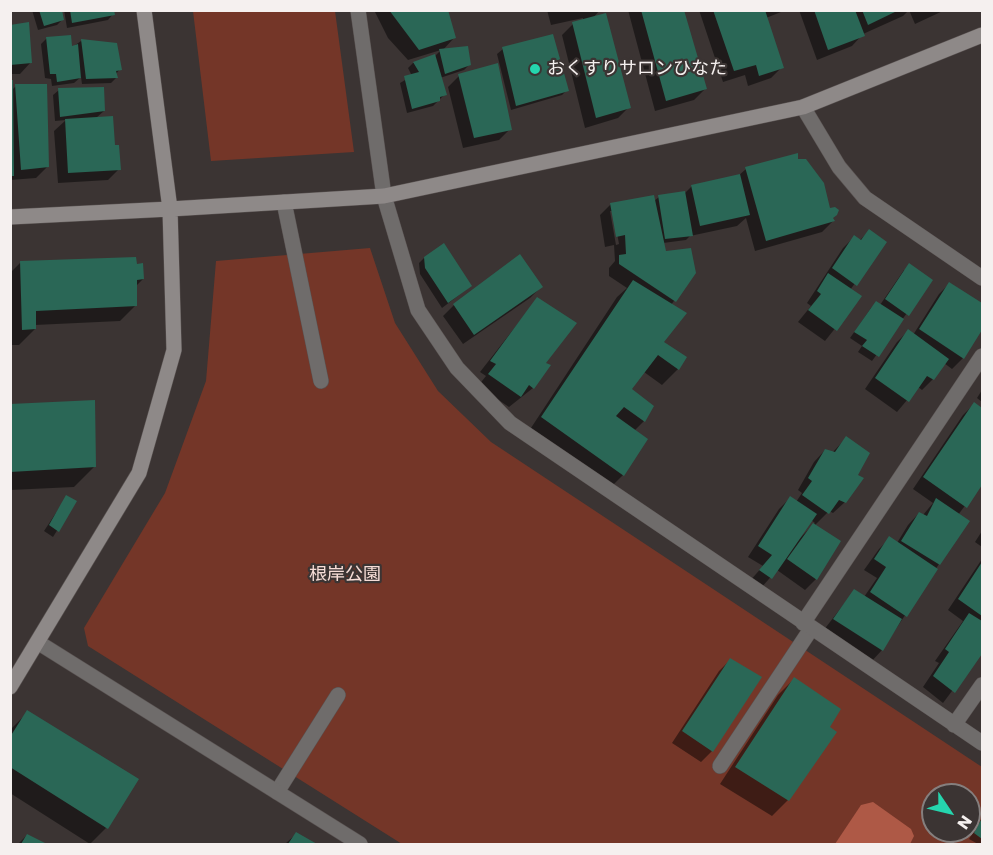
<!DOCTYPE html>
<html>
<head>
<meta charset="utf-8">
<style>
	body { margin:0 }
	#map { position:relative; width:993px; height:855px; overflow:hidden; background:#3b3433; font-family:Poppins,sans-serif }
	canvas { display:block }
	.frame { position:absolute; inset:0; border:12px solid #f5f0ef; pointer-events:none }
	.north { position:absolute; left:921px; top:783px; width:60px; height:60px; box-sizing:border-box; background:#3b3433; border:2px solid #857f7e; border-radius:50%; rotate:125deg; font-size:16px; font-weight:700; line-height:24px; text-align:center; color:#f5f0ef }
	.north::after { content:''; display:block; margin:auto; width:21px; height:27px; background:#25d5ae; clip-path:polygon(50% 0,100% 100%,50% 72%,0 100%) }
</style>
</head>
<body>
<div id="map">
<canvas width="993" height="855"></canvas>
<div class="frame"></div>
<div class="north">N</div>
</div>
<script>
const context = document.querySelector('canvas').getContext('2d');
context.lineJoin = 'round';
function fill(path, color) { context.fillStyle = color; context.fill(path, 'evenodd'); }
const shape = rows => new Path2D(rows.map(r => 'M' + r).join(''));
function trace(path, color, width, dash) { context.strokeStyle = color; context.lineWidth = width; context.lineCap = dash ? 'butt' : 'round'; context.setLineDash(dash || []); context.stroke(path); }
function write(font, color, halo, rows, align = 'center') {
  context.font = font + ' Poppins,"Noto Sans JP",sans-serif'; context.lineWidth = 4.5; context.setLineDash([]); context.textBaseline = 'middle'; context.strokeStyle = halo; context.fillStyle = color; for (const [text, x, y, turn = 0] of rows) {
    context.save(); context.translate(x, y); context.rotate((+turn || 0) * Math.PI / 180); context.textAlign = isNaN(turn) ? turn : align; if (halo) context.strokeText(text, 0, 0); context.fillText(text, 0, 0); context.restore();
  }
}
fill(shape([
	[193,11,335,11,354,152,211,161],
	[370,248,395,323,438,391,491,442,982,767,982,844,402,844,88,646,84,628,165,493,206,381,216,261],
	[933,795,969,795,969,831,933,831]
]), '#743628');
fill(shape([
	[873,802,911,829,914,836,910,844,835,844,861,805]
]), '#ae5946');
fill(shape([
	[32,10,60,10,62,20,57,25,38,30],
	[64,10,112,10,113,14,108,20,67,28],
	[374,10,446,10,454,38,442,51,469,65,464,70,440,78,445,94,433,106,407,113,400,83,412,76,408,68,413,63,434,57,441,50,408,60,388,38],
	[547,10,600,10,593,18,629,107,618,118,585,128,562,35,573,24,583,21,583,18,551,25],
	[628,10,683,10,705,89,694,100,655,111],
	[699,10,786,10,766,18,782,67,771,78,748,86,745,75,723,82],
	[799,10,909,10,903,16,863,34,852,46,817,60],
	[909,10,945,10,915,24],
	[10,26,31,62,20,74,10,74],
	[47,38,71,48,81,41,120,69,116,74,117,77,111,83,82,84,81,77,74,83,52,86,51,79,45,78,41,44],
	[503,49,567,90,562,95,511,110,497,54],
	[459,76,510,129,499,140,463,148,448,87],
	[10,81,12,90,16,86,47,167,36,178,10,180],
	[59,90,104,111,96,118,113,146,119,169,108,180,58,183,54,131,66,120,55,121,53,95],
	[797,161,833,221,822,232,755,251,746,218,737,226,690,236,686,240,663,243,665,253,694,273,671,305,662,342,678,369,662,385,644,372,630,390,644,421,634,431,623,475,607,491,527,434,617,297,627,288,609,276,609,268,615,261,614,245,605,247,600,215,611,204,654,201,659,197,684,194,692,186,738,176,746,169],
	[610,211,613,211,619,244,616,245],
	[869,231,885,243,850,290,860,297,825,341,798,322,811,306,807,303,843,248,854,237,859,241],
	[424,258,471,286,442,308,420,274,419,263],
	[20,263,143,279,136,286,136,305,120,321,35,325,35,329,19,345,10,345,10,273],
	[904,270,931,280,872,361,858,352,862,346,850,338,871,308,876,303,880,305],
	[950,283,982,305,982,328,963,358,952,369,944,363,933,379,922,390,918,387,897,412,865,389,897,342,908,331,913,335,939,294],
	[541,287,530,298,463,344,443,316,454,305],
	[537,299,544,363,533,388,509,407,478,386,486,376,480,372],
	[982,390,982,402,977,398],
	[974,404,982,410,982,483,958,515,939,564,882,650,871,662,823,631,854,591,864,597,877,578,864,570,879,549,890,538,897,543,908,525,919,513,923,515,933,503,913,489,963,415],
	[10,405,94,467,74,487,10,490],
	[846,438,845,502,833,513,829,511,814,526,816,579,805,590,777,570,760,589,749,582,763,566,748,557,779,509,790,498,796,502,802,493,798,490,814,462,825,450,832,453],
	[811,520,815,523,800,538],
	[67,496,75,502,53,537,44,531],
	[982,531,982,547,975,542],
	[982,559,982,651,943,703,923,687,939,663,935,661,963,621,948,610],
	[730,660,712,751,701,762,672,743,719,671],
	[794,679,828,727,835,732,788,800,772,816,720,784,778,695],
	[28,712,106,828,90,844,10,793,10,730],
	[982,818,982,844,978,844,969,839],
	[296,834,314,844,285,844],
	[27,835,44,844,18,844]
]), '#0007');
fill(shape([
	[39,10,62,10,64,20,44,26],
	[70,10,114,10,115,15,72,23],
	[389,10,448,10,456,38,419,50],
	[641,10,684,10,707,89,666,101],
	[713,10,765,10,784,68,759,76,756,65,734,71],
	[814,10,855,10,865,36,828,50],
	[862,10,899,10,868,25],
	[606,13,631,108,596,118,572,22],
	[29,22,32,63,10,65,10,25],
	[553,34,569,91,516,106,502,47],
	[71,35,72,46,78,44,81,78,57,82,56,74,50,74,46,37],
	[81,39,117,43,122,70,116,71,118,78,86,79],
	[468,46,471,65,445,74,439,49],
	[435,54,447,95,440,97,440,101,412,109,404,76,419,72,413,62],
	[498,63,512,130,474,138,458,74],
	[10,80,13,80,14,176,10,176],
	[15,84,47,84,49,167,21,170],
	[104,87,105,111,60,117,58,88],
	[113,116,115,145,119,145,121,170,68,173,65,119],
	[798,153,798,159,806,159,824,183,830,208,835,207,839,210,837,215,833,218,835,221,766,241,745,167],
	[740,174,750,215,700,226,691,185],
	[685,191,693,236,665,239,658,195],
	[654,195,666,251,691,248,696,273,676,302,619,264,619,255,626,254,625,235,616,237,610,203],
	[869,229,887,242,857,286,832,268,854,235,861,240],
	[444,243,472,286,448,303,425,268,424,257],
	[520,254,543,287,474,335,453,304],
	[136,257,137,264,143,263,144,279,137,280,137,306,36,311,36,329,22,330,20,261],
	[909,263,933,280,909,316,885,299],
	[828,273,862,296,837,331,808,310,821,294,817,291],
	[633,280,687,313,664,342,687,357,679,370,658,355,632,389,654,406,645,422,624,407,616,416,648,439,624,476,541,417],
	[949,282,982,303,982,330,964,359,919,329],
	[537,297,577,323,546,363,551,365,534,389,529,385,521,397,488,374,496,364,490,361],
	[876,301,904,319,879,357,862,346,867,340,854,332],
	[908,329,949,359,934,380,927,376,909,402,875,378],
	[95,400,96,467,10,472,10,404],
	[974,402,982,408,982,485,967,508,923,477],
	[846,436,870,453,858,475,864,478,846,503,839,500,829,514,802,495,812,481,808,478,825,449,835,452],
	[66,495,77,501,59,532,49,525],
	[790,496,817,514,772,579,759,570,772,555,758,546],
	[936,498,970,521,940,565,901,541,919,512,927,516],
	[813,523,841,541,817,580,787,559],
	[889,536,938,569,907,617,870,592,886,567,874,559],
	[982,562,982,616,958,599],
	[854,589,902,619,883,651,833,619],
	[969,613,982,621,982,654,955,693,933,676,949,652,945,649],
	[730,658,762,677,713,752,682,731],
	[794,677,841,709,830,727,837,732,789,801,735,767],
	[27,710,139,779,108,829,10,767,10,737],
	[982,818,982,839,974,833],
	[296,832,317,844,288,844],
	[27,834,47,844,21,844]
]), '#2a6756');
const lane = shape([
	[284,202,321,381],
	[720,766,811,629],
	[277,792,338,695]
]);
const street = shape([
	[358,10,384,196,418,310,457,368,510,423,982,743],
	[803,107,839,167,865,198,982,278],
	[803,623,982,356],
	[39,643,360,844],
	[954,725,982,685]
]);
const secondary = shape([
	[144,10,170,209,384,196,803,107,982,35],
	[10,217,170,209,174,350,139,473,10,687]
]);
trace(lane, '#595251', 16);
trace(street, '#595251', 16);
trace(secondary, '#595251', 16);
trace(lane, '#6f6c6b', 15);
trace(street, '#6f6c6b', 15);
trace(secondary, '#8e8988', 15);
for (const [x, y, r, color] of [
	[535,69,6,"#25d5ae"]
]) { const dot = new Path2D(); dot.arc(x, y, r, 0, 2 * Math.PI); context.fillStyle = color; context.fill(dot); trace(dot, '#3b3433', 2); }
write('18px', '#f5f0ef', '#3b3433', [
	["おくすりサロンひなた",547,69]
], 'left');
write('18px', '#f6ddd7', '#3b3433', [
	["根岸公園",345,575]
]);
</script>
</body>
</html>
